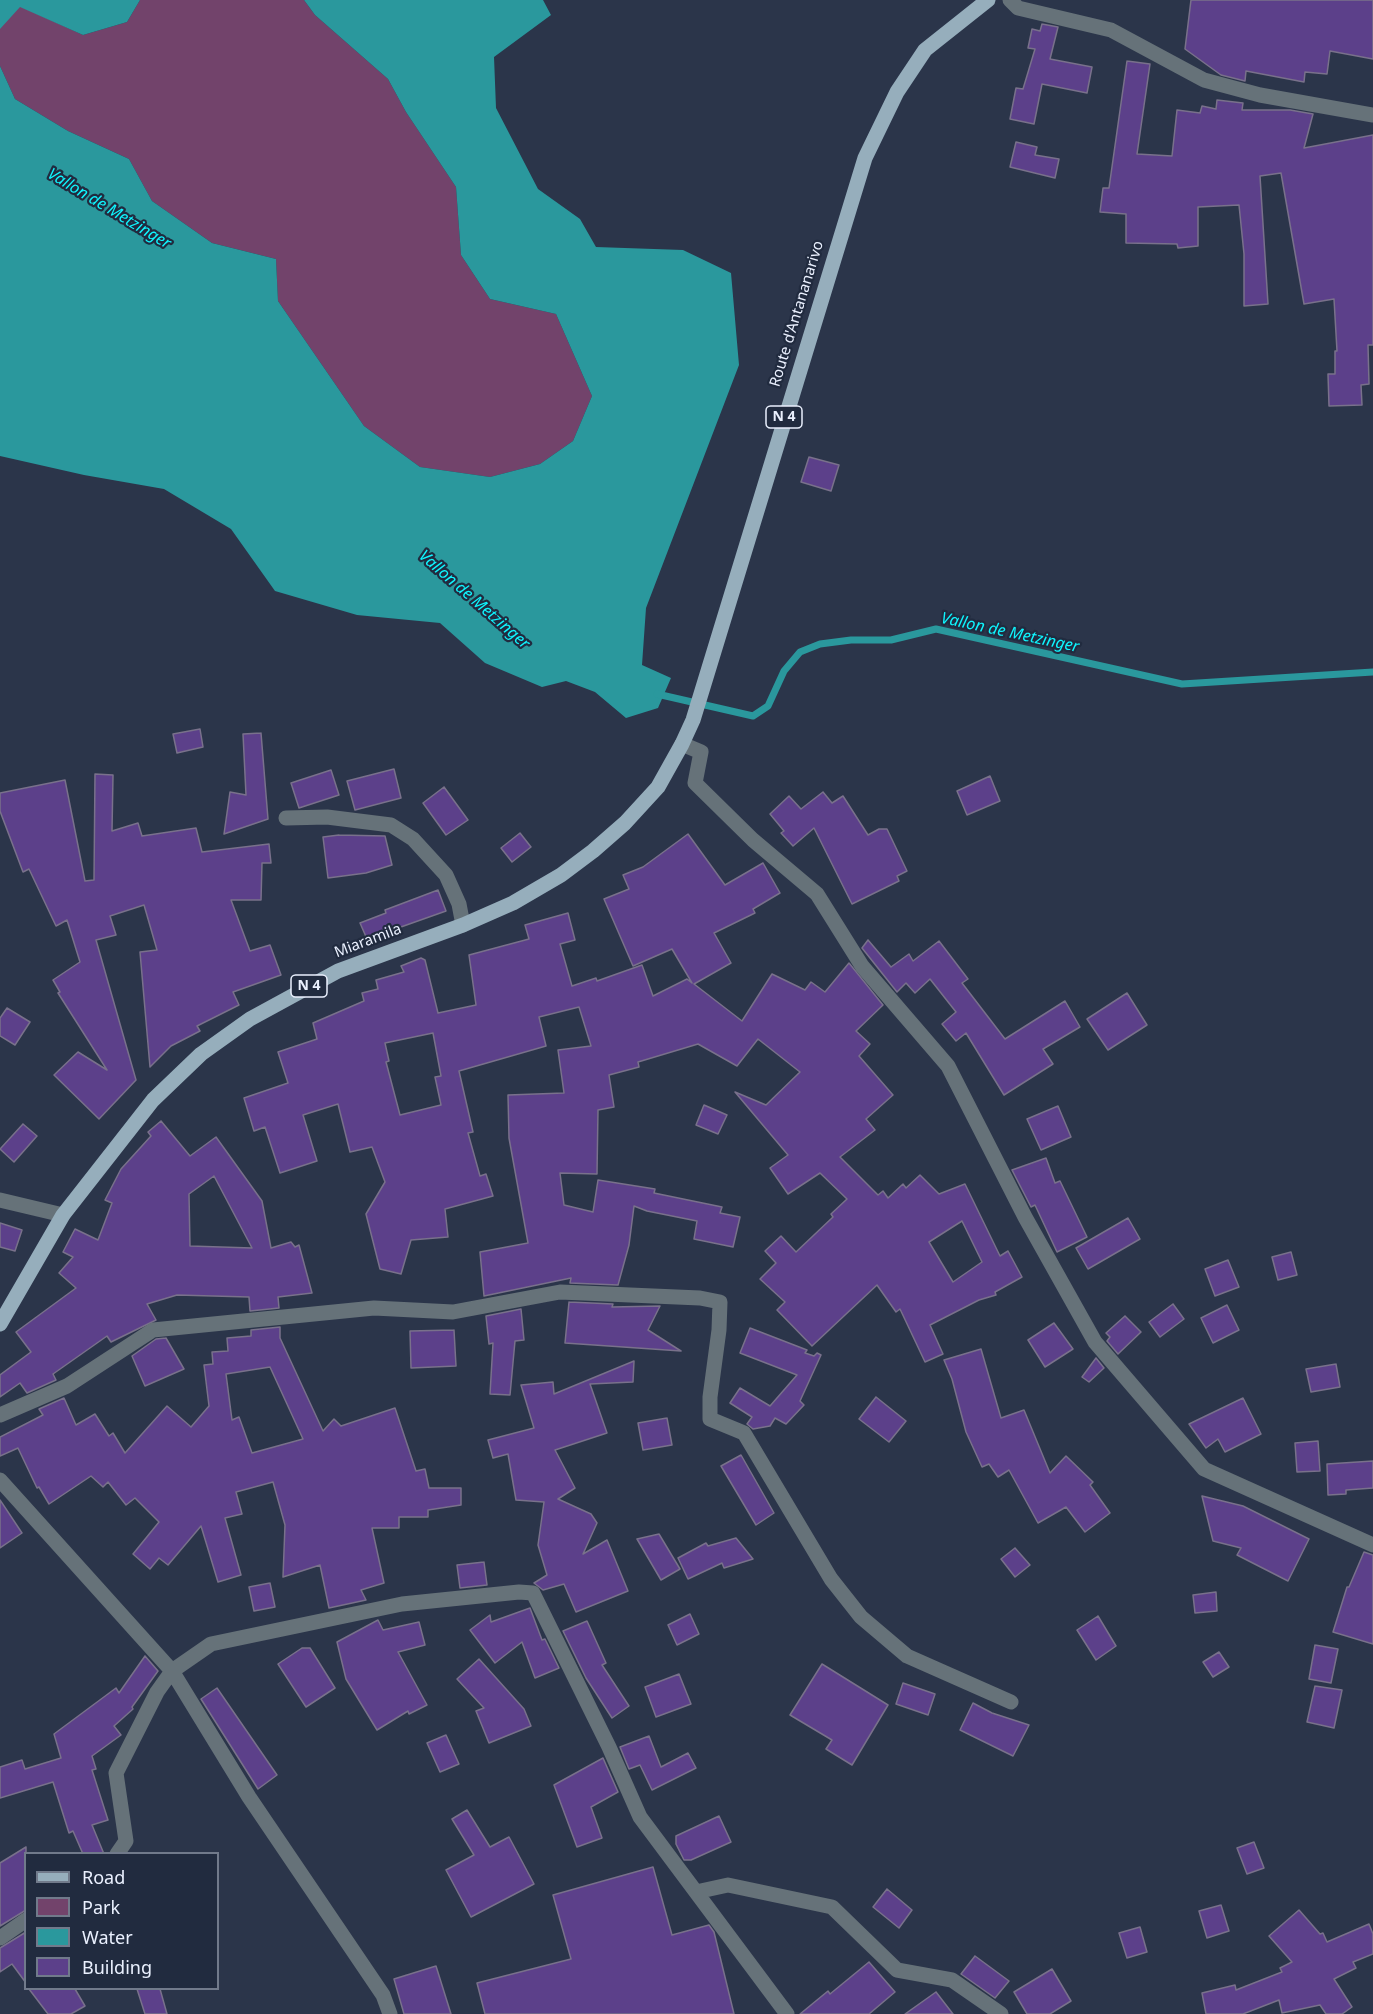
<!DOCTYPE html>
<html>
<head>
<meta charset="utf-8">
<style>
	body { margin:0 }
	#map { position:relative; width:1373px; height:2014px; overflow:hidden; background:#2b354a; font-family:"Noto Sans",sans-serif }
	canvas { display:block }
	.legend { position:absolute; left:24px; top:1852px; width:195px; height:138px; box-sizing:border-box; background:#212b3f; border:2px solid #717a8b; margin:0; padding:8px 10px; list-style:none; font-size:18px; color:#eaf0fe }
	.legend li { display:flex; align-items:center; gap:12px; height:30px }
	.legend b { width:30px; border:2px solid #717a8b }
</style>
</head>
<body>
<div id="map">
<canvas width="1373" height="2014"></canvas>
<ul class="legend">
<li><b style="height:8px;background:#96aebc"></b>Road</li>
<li><b style="height:16px;background:#72436b"></b>Park</li>
<li><b style="height:16px;background:#2a989d"></b>Water</li>
<li><b style="height:16px;background:#5c408a"></b>Building</li>
</ul>
</div>
<script>
const context = document.querySelector('canvas').getContext('2d');
context.lineJoin = 'round';
function fill(path, color) { context.fillStyle = color; context.fill(path, 'evenodd'); }
const shape = rows => new Path2D(rows.map(r => 'M' + r).join(''));
function trace(path, color, width, dash) { context.strokeStyle = color; context.lineWidth = width; context.lineCap = dash ? 'butt' : 'round'; context.setLineDash(dash || []); context.stroke(path); }
function write(font, color, halo, rows, align = 'center') {
  context.font = font + ' "Noto Sans",sans-serif'; context.lineWidth = 4.5; context.setLineDash([]); context.textBaseline = 'middle'; context.strokeStyle = halo; context.fillStyle = color; for (const [text, x, y, turn = 0] of rows) {
    context.save(); context.translate(x, y); context.rotate((+turn || 0) * Math.PI / 180); context.textAlign = isNaN(turn) ? turn : align; if (halo) context.strokeText(text, 0, 0); context.fillText(text, 0, 0); context.restore();
  }
}
fill(shape([
	[140,0,304,0,315,15,388,79,406,112,456,187,461,255,490,299,556,314,592,396,573,441,540,464,490,477,420,467,364,426,278,301,276,259,212,243,152,201,129,159,68,131,15,99,0,66,0,27,20,6,83,35,127,22]
]), '#72436b');
fill(shape([
	[0,0,140,0,127,22,83,35,20,7,0,29],
	[304,0,543,0,551,15,494,57,496,108,538,189,580,219,596,247,683,250,731,273,739,365,646,608,642,665,671,678,658,708,626,718,595,692,566,681,542,687,485,663,440,623,357,615,275,591,231,529,164,489,84,475,0,456,0,66,15,99,68,131,129,159,152,201,212,243,276,259,278,301,364,426,420,467,490,477,540,464,573,441,592,396,556,314,490,299,461,255,456,187,406,112,388,79,315,15]
]), '#2a989d');
trace(shape([
	[657,694,753,716,768,706,784,671,800,652,820,644,851,640,891,640,936,629,1182,684,1373,672]
]), '#2a989d', 7);
const building = shape([
	[1191,0,1373,0,1373,59,1330,51,1327,74,1305,72,1304,82,1246,71,1245,81,1221,75,1185,49,1191,0],
	[1042,24,1058,27,1050,59,1092,67,1087,93,1042,84,1034,124,1010,119,1016,88,1023,89,1035,49,1028,48,1032,29,1040,31,1042,24],
	[1127,61,1150,64,1137,154,1172,156,1177,110,1200,113,1202,106,1216,109,1217,100,1243,103,1242,110,1290,110,1313,114,1304,148,1373,135,1373,345,1368,345,1369,384,1361,385,1362,405,1329,406,1328,374,1335,374,1335,351,1337,351,1334,299,1304,304,1281,173,1260,176,1268,304,1244,306,1244,254,1239,205,1198,207,1198,246,1178,248,1177,244,1126,243,1126,214,1100,212,1103,188,1109,188,1127,61],
	[1016,142,1037,147,1035,155,1059,159,1055,178,1010,167,1016,142],
	[809,457,839,465,831,491,801,482,809,457],
	[200,729,203,747,177,753,173,734,200,729],
	[261,733,268,819,224,834,230,792,246,795,243,734,261,733],
	[394,769,401,798,355,810,347,781,394,769],
	[331,770,339,795,299,808,291,783,331,770],
	[95,774,113,775,112,831,138,823,142,836,196,828,202,852,269,844,271,863,262,863,261,900,231,900,250,951,270,945,281,975,233,992,239,1005,197,1026,200,1031,171,1046,150,1067,140,952,157,950,144,905,110,916,116,935,96,940,136,1080,99,1119,54,1075,78,1052,107,1070,58,993,60,992,53,980,80,962,67,920,56,926,29,869,23,872,0,811,0,793,65,780,85,881,94,880,95,774],
	[990,776,1000,801,967,815,957,791,990,776],
	[444,787,468,820,446,835,423,803,444,787],
	[823,792,832,803,843,796,868,835,879,829,887,829,907,871,897,876,899,881,852,904,814,828,793,846,781,833,784,831,770,814,789,796,801,809,823,792],
	[520,833,531,847,512,862,501,848,520,833],
	[688,834,725,885,763,863,780,893,753,909,755,913,714,933,731,963,694,984,742,1021,772,974,805,990,811,982,825,992,849,963,883,1005,856,1031,870,1044,859,1056,893,1095,866,1119,875,1130,840,1157,878,1195,883,1191,888,1198,903,1184,906,1188,920,1175,939,1194,965,1184,1000,1256,1008,1251,1022,1277,995,1292,996,1295,979,1300,930,1325,943,1354,925,1362,900,1309,896,1312,877,1285,812,1346,777,1310,785,1302,760,1279,776,1263,765,1251,781,1236,796,1252,833,1217,831,1214,847,1199,820,1173,788,1194,770,1168,788,1155,735,1092,766,1105,800,1072,758,1039,737,1066,698,1044,638,1062,639,1067,609,1075,614,1107,598,1110,597,1174,560,1173,564,1205,593,1212,598,1180,655,1189,654,1193,722,1207,720,1213,740,1217,733,1247,694,1239,697,1221,647,1211,634,1206,629,1245,618,1285,570,1283,571,1278,484,1296,480,1252,528,1243,509,1138,508,1095,564,1093,558,1050,591,1046,579,1007,539,1017,546,1046,459,1071,473,1132,468,1133,480,1176,486,1174,493,1196,445,1209,448,1237,411,1240,401,1274,380,1269,366,1214,385,1182,372,1147,350,1152,338,1104,303,1115,317,1161,280,1173,265,1127,254,1131,244,1098,288,1083,278,1052,317,1039,313,1023,364,1001,362,993,378,989,376,980,404,972,401,966,421,958,425,960,438,1013,476,1005,469,955,529,939,525,925,568,913,575,940,560,944,572,986,596,978,597,981,642,965,653,996,687,979,692,983,672,949,633,966,604,899,629,889,623,875,643,867,688,834],
	[433,1033,441,1076,435,1077,441,1105,400,1115,386,1062,389,1061,385,1043,433,1033],
	[962,1221,982,1262,953,1282,929,1242,962,1221],
	[339,835,385,836,392,865,366,873,328,878,323,837,339,835],
	[438,890,446,911,367,939,360,923,386,913,385,910,438,890],
	[868,940,891,967,909,954,913,961,939,941,968,979,962,983,1005,1039,1065,1001,1080,1027,1043,1049,1053,1064,1004,1095,966,1033,956,1041,942,1024,956,1012,930,979,915,993,906,983,897,992,862,948,868,940],
	[1127,993,1147,1025,1108,1050,1087,1019,1127,993],
	[7,1008,30,1022,15,1045,0,1036,0,1018,7,1008],
	[704,1105,727,1115,718,1134,696,1125,704,1105],
	[1058,1106,1071,1137,1041,1150,1027,1119,1058,1106],
	[161,1121,190,1156,216,1137,262,1201,271,1248,291,1242,295,1247,299,1245,312,1293,278,1297,279,1308,250,1311,249,1297,177,1295,147,1304,156,1320,111,1342,107,1336,53,1374,56,1380,27,1393,20,1383,0,1397,0,1375,31,1352,16,1332,76,1288,59,1273,73,1257,63,1252,75,1229,98,1240,112,1203,105,1200,121,1169,151,1136,148,1132,161,1121],
	[214,1176,252,1248,190,1246,189,1194,214,1176],
	[23,1124,37,1136,14,1162,0,1149,23,1124],
	[1046,1158,1055,1183,1060,1181,1087,1237,1057,1252,1035,1205,1031,1207,1012,1170,1046,1158],
	[1128,1218,1140,1239,1088,1269,1076,1248,1128,1218],
	[0,1223,22,1230,15,1251,0,1247,0,1223],
	[1291,1252,1297,1275,1278,1280,1272,1257,1291,1252],
	[1228,1260,1239,1287,1215,1296,1205,1269,1228,1260],
	[569,1302,613,1304,612,1307,660,1306,648,1330,681,1351,565,1343,569,1302],
	[1173,1304,1184,1319,1160,1337,1149,1322,1173,1304],
	[1227,1305,1239,1330,1213,1343,1201,1318,1227,1305],
	[521,1309,524,1340,515,1341,510,1395,490,1394,493,1343,489,1344,486,1316,521,1309],
	[1125,1316,1141,1332,1118,1354,1107,1341,1110,1337,1106,1333,1125,1316],
	[1054,1323,1073,1349,1045,1367,1028,1340,1054,1323],
	[280,1327,280,1338,323,1431,334,1419,341,1426,395,1408,416,1471,425,1469,429,1488,461,1488,461,1505,428,1510,428,1517,399,1517,399,1528,372,1528,384,1583,361,1590,366,1600,329,1608,320,1565,283,1577,285,1525,273,1482,236,1492,242,1514,225,1518,241,1575,218,1582,201,1526,168,1565,159,1558,150,1569,133,1554,159,1522,135,1498,126,1505,108,1482,103,1487,91,1476,49,1504,39,1487,37,1488,18,1448,0,1456,0,1437,43,1415,39,1409,64,1398,76,1425,95,1414,109,1436,113,1433,125,1453,167,1406,191,1427,209,1406,204,1365,213,1364,212,1352,228,1351,227,1338,251,1336,251,1330,280,1327],
	[270,1367,303,1439,252,1453,239,1417,232,1420,226,1374,270,1367],
	[750,1328,807,1350,805,1353,814,1356,817,1353,821,1355,800,1401,804,1405,786,1424,775,1418,770,1426,753,1429,747,1424,752,1417,730,1403,740,1388,770,1406,797,1375,740,1353,750,1328],
	[454,1330,456,1366,411,1368,410,1331,454,1330],
	[166,1338,184,1369,145,1386,132,1356,156,1339,166,1338],
	[981,1349,1001,1418,1024,1410,1050,1473,1066,1456,1093,1482,1090,1485,1110,1513,1085,1532,1066,1507,1038,1523,1009,1470,998,1477,989,1464,982,1467,966,1432,952,1379,944,1360,981,1349],
	[1096,1358,1104,1368,1089,1382,1082,1377,1096,1358],
	[634,1361,633,1382,590,1384,607,1433,555,1450,575,1488,558,1499,591,1514,597,1523,583,1554,607,1540,628,1591,576,1612,564,1584,543,1590,534,1583,547,1575,538,1545,544,1502,516,1500,508,1454,493,1458,488,1440,534,1428,521,1385,553,1382,554,1394,634,1361],
	[1336,1364,1340,1387,1311,1392,1306,1369,1336,1364],
	[876,1397,906,1421,889,1442,859,1419,876,1397],
	[1243,1398,1261,1434,1225,1452,1218,1439,1206,1448,1189,1424,1243,1398],
	[667,1418,672,1445,643,1450,638,1423,667,1418],
	[1318,1441,1320,1471,1297,1472,1295,1443,1318,1441],
	[741,1455,774,1513,756,1525,721,1466,741,1455],
	[1373,1461,1373,1488,1346,1490,1346,1494,1328,1495,1327,1464,1373,1461],
	[1202,1496,1243,1506,1309,1539,1288,1581,1237,1555,1241,1548,1213,1541,1202,1496],
	[0,1500,22,1533,0,1548,0,1500],
	[659,1534,680,1569,661,1580,637,1539,659,1534],
	[736,1538,753,1559,724,1568,722,1563,688,1579,678,1558,706,1543,708,1546,736,1538],
	[1015,1548,1030,1565,1015,1577,1001,1559,1015,1548],
	[1364,1552,1373,1555,1373,1644,1333,1632,1347,1587,1349,1587,1364,1552],
	[484,1562,487,1585,460,1588,457,1565,484,1562],
	[270,1583,275,1607,254,1611,249,1587,270,1583],
	[1216,1592,1217,1611,1195,1613,1193,1595,1216,1592],
	[530,1608,542,1640,545,1639,559,1668,535,1678,522,1642,495,1663,470,1630,490,1615,491,1622,530,1608],
	[690,1614,699,1634,677,1645,668,1625,690,1614],
	[1098,1616,1116,1646,1096,1660,1077,1630,1098,1616],
	[378,1620,383,1630,419,1622,425,1645,398,1652,427,1705,409,1714,408,1711,377,1730,346,1679,337,1642,378,1620],
	[587,1621,606,1663,602,1665,629,1706,612,1718,586,1678,563,1631,587,1621],
	[1315,1645,1338,1649,1331,1683,1309,1679,1315,1645],
	[302,1648,310,1648,335,1688,306,1707,278,1664,302,1648],
	[1219,1652,1229,1667,1213,1677,1203,1662,1219,1652],
	[145,1656,158,1671,132,1707,133,1709,114,1726,121,1735,92,1756,96,1769,92,1770,108,1820,92,1825,104,1854,83,1854,73,1831,69,1833,53,1782,0,1798,0,1767,22,1760,25,1769,61,1758,54,1734,116,1688,119,1693,145,1656],
	[479,1659,524,1709,531,1726,489,1743,476,1711,484,1708,457,1679,479,1659],
	[822,1664,888,1705,852,1765,826,1749,832,1740,790,1715,822,1664],
	[679,1674,691,1704,656,1717,645,1687,679,1674],
	[903,1683,935,1694,928,1715,896,1704,903,1683],
	[1315,1686,1342,1690,1334,1728,1307,1722,1315,1686],
	[217,1688,277,1775,258,1789,201,1699,217,1688],
	[973,1703,992,1713,1029,1725,1013,1756,960,1730,973,1703],
	[446,1735,459,1764,440,1772,427,1743,446,1735],
	[649,1736,661,1767,688,1753,696,1768,652,1790,640,1765,629,1769,620,1747,649,1736],
	[603,1758,618,1792,591,1807,602,1838,577,1847,554,1785,603,1758],
	[467,1810,490,1847,509,1837,534,1884,471,1917,446,1870,474,1855,452,1819,467,1810],
	[719,1816,731,1842,691,1860,684,1860,676,1844,676,1836,719,1816],
	[1254,1842,1264,1868,1247,1874,1237,1848,1254,1842],
	[26,1847,26,1910,0,1926,0,1863,26,1847],
	[653,1867,672,1935,709,1925,714,1932,734,2014,485,2014,477,1983,571,1959,553,1895,653,1867],
	[887,1889,912,1910,899,1928,873,1907,887,1889],
	[1221,1905,1229,1931,1207,1938,1199,1911,1221,1905],
	[1299,1910,1320,1934,1323,1933,1327,1942,1369,1924,1373,1934,1373,1954,1353,1962,1356,1968,1334,1979,1352,2007,1342,2014,1326,2014,1320,2005,1282,2013,1279,2000,1243,2014,1206,2014,1202,1993,1235,1985,1236,1990,1282,1972,1280,1968,1292,1962,1269,1936,1299,1910],
	[1140,1927,1147,1952,1127,1958,1119,1933,1140,1927],
	[26,1932,26,1983,12,1964,0,1972,0,1948,26,1932],
	[975,1956,1009,1981,995,1998,961,1974,975,1956],
	[869,1962,895,1992,869,2014,800,2014,828,1991,830,1994,869,1962],
	[436,1966,451,2014,404,2014,394,1979,436,1966],
	[1052,1969,1071,2001,1050,2014,1027,2014,1014,1992,1052,1969],
	[29,1989,75,1989,85,2006,71,2014,48,2014,29,1989],
	[137,1989,160,1989,167,2014,145,2014,137,1989],
	[936,1992,953,2014,905,2014,936,1992]
]);
fill(building, '#5c408a');
trace(building, '#79718b', 1.5);
trace(shape([
	[1010,0,1018,8,1111,30,1204,80,1260,95,1373,115],
	[682,744,701,752,695,783,753,840,817,894,862,966,948,1066,1025,1217,1095,1342,1204,1469,1373,1545],
	[286,818,327,817,391,825,413,839,446,875,459,904,463,925],
	[0,1200,63,1215],
	[0,1415,67,1386,153,1330,374,1308,453,1312,560,1292,700,1298,720,1302,719,1330,710,1397,710,1419,744,1433,831,1579,861,1617,907,1656,1011,1702],
	[0,1480,172,1671,249,1797,383,1995,390,2014],
	[117,1854,126,1841,116,1773,157,1692,172,1671,211,1644,402,1604,519,1592,533,1593,609,1747,640,1817,787,2014],
	[696,1892,728,1885,832,1907,897,1970,952,1980,1001,2014],
	[0,1938,26,1920]
]), '#667279', 15);
trace(shape([
	[0,1324,63,1215,153,1100,201,1054,250,1019,338,971,463,925,513,903,561,875,593,851,625,823,658,787,682,744,693,720,865,158,897,92,925,50,988,0]
]), '#96aebc', 15);
for (const [x, y, w] of [
	[784,417,36],
	[309,986,36]
]) { const box = new Path2D(); box.roundRect(x - w / 2, y - 11, w, 22, 4.5); context.fillStyle = '#212b3f'; context.fill(box); trace(box, '#eaf0fe', 1.5); }
write('bold 14px', '#eaf0fe', null, [
	["N 4",784,417],
	["N 4",309,986]
]);
write('15px', '#eaf0fe', '#212b3f', [
	["Route d'Antananarivo",797,314,-73],
	["Miaramila",368,941,-21]
]);
write('italic 16px', '#0ff5fe', '#212b3f', [
	["Vallon de Metzinger",109,209,31],
	["Vallon de Metzinger",474,600,41],
	["Vallon de Metzinger",1010,633,12]
]);
</script>
</body>
</html>
